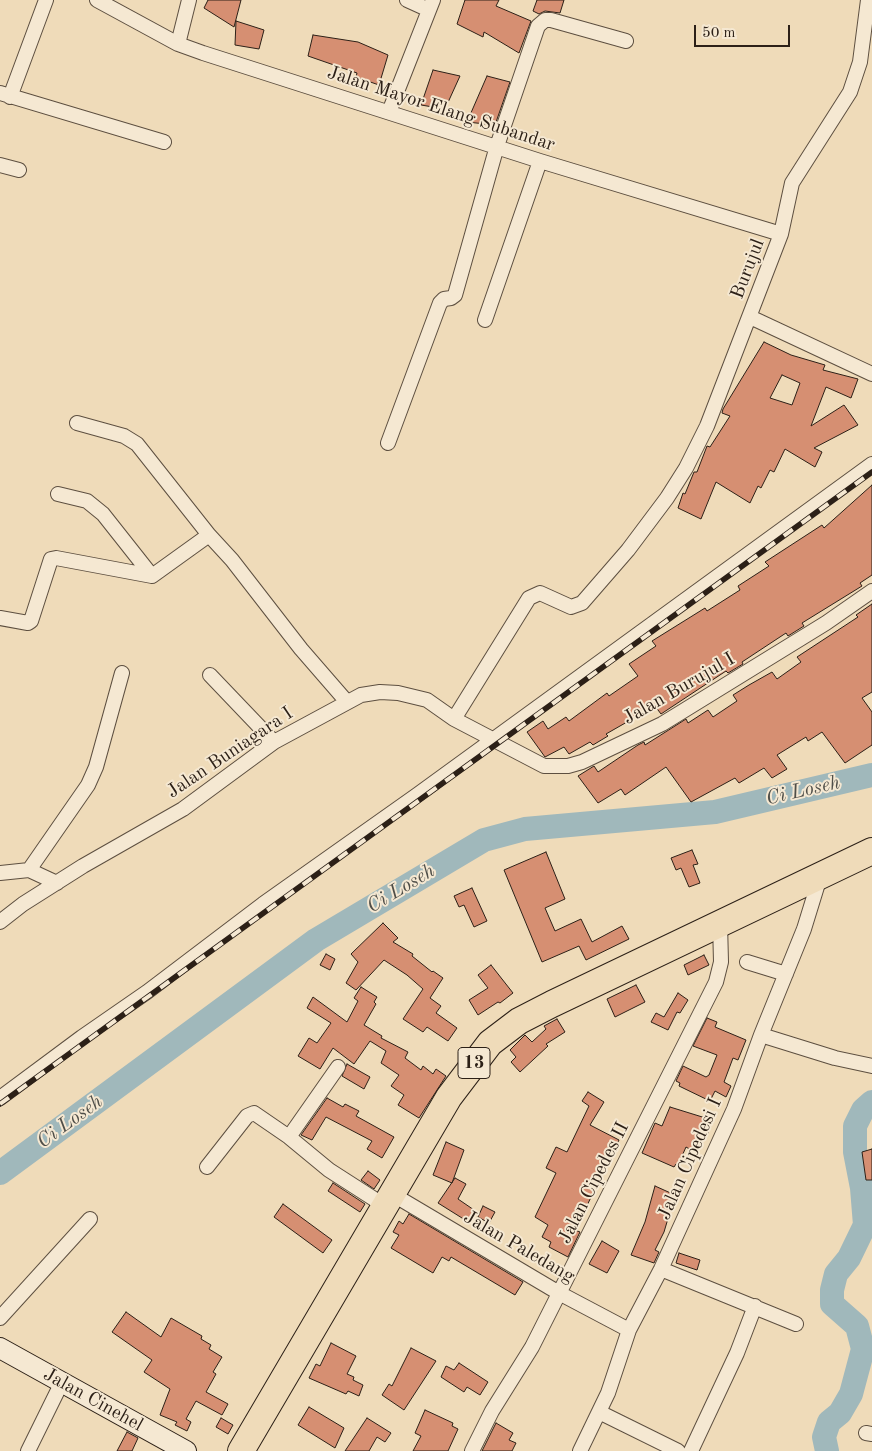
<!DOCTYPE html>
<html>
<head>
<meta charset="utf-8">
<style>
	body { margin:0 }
	#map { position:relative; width:872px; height:1451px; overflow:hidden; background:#efdbb9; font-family:"Old Standard TT",serif }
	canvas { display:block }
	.scale { position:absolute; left:694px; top:25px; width:96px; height:22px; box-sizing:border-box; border:2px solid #2c2017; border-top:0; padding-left:6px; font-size:15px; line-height:18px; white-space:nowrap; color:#2c2017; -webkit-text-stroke:4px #f5e8d2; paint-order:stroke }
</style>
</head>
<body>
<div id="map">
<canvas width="872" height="1451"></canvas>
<div class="scale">50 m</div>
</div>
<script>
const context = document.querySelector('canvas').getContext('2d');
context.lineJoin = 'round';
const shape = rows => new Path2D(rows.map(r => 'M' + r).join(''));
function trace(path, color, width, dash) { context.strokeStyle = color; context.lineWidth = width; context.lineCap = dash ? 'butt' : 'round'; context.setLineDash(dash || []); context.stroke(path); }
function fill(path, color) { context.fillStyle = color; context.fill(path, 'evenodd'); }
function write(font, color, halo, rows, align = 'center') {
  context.font = font + ' "Old Standard TT",serif'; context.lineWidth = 4; context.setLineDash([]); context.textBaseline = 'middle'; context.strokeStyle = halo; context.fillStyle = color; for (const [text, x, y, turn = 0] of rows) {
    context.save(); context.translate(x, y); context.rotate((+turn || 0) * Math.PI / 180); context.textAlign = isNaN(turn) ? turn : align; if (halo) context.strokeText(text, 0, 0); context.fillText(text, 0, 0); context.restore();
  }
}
trace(shape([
	[0,1173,316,940,484,840,525,829,715,812,872,775],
	[827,1451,824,1437,829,1422,840,1413,851,1394,863,1349,857,1326,832,1304,832,1290,836,1274,849,1258,865,1225,862,1188,855,1152,855,1126,863,1110,872,1102]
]), '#a0b8bb', 24);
const building = shape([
	[208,0,241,0,234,27,204,8,208,0],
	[465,0,499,0,496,6,531,21,519,53,484,32,483,37,457,24,465,0],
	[537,0,564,0,560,13,545,11,539,14,533,11,537,0],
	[236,21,264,30,259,49,235,45,236,21],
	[313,35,358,42,388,55,379,85,356,77,357,73,308,56,313,35],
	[433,70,460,76,445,109,421,105,433,70],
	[487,76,510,82,495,125,467,122,487,76],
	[764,342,791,355,825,365,823,370,858,379,851,398,826,387,811,426,844,405,858,425,814,448,822,452,815,467,785,449,774,472,770,470,761,488,758,486,750,503,716,482,701,519,678,508,683,493,685,494,694,472,697,472,707,446,710,447,730,416,722,413,723,409,764,342],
	[782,375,800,383,792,405,770,398,782,375],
	[872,485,872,575,860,583,862,586,802,623,804,626,788,636,786,633,742,662,743,664,728,673,726,671,661,714,655,706,606,734,608,736,593,745,590,742,569,754,564,747,545,757,527,732,543,721,548,729,566,717,569,721,607,693,609,696,638,676,629,664,656,646,652,641,705,608,707,611,740,590,738,586,769,566,765,562,822,525,824,528,872,485],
	[872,604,872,692,862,698,872,712,872,745,845,763,822,732,808,741,806,737,777,755,787,769,772,778,764,768,739,783,735,778,691,802,666,767,625,795,621,789,598,803,578,776,594,766,598,772,638,745,644,742,645,745,686,719,688,723,708,710,713,717,737,701,733,695,749,685,772,672,777,679,801,662,797,657,858,617,856,615,872,604],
	[692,850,698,864,693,865,700,883,689,887,681,868,676,870,671,858,692,850],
	[546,852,565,899,545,908,555,931,581,919,592,942,622,926,629,939,586,960,579,946,542,962,504,870,546,852],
	[472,888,487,921,474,927,464,905,459,907,454,896,472,888],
	[383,923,398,938,393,942,413,954,412,956,432,972,433,971,443,978,430,998,441,1006,436,1013,457,1028,448,1041,427,1027,423,1032,403,1019,423,989,407,975,384,960,356,990,346,983,358,962,351,954,383,923],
	[326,954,335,959,330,970,320,965,326,954],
	[704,955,709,965,688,975,684,965,704,955],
	[491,965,513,993,500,1003,498,1002,478,1015,469,1000,488,988,478,975,491,965],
	[636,985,645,1002,615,1017,607,999,636,985],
	[361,987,377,997,374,1002,376,1004,364,1025,382,1036,381,1038,408,1052,405,1058,421,1070,423,1066,433,1074,436,1069,446,1076,419,1118,398,1105,404,1095,391,1086,399,1075,381,1063,386,1051,370,1041,354,1064,333,1048,320,1069,298,1056,309,1038,317,1043,331,1023,307,1008,313,997,347,1022,358,1001,354,998,361,987],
	[678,993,688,1000,680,1013,677,1012,668,1030,651,1022,656,1013,664,1017,678,993],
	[707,1018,717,1022,715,1027,746,1040,738,1060,733,1058,724,1082,731,1086,726,1097,715,1091,710,1101,679,1086,680,1083,676,1081,683,1066,706,1077,709,1075,717,1055,693,1046,707,1018],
	[557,1019,565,1032,546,1044,548,1046,520,1072,511,1062,516,1057,510,1050,525,1035,532,1042,546,1029,544,1026,557,1019],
	[347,1064,370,1077,364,1089,342,1076,347,1064],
	[588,1092,604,1102,590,1125,619,1140,575,1230,580,1232,568,1257,549,1247,551,1242,542,1237,548,1225,535,1217,556,1173,546,1168,556,1147,567,1152,589,1106,582,1101,588,1092],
	[327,1098,343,1107,345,1104,359,1111,356,1116,394,1137,382,1158,367,1149,372,1141,326,1117,312,1140,301,1135,327,1098],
	[670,1107,712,1120,707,1136,701,1134,693,1151,686,1147,678,1165,676,1164,674,1167,642,1153,655,1123,662,1126,670,1107],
	[446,1142,464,1150,452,1183,433,1175,446,1142],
	[872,1149,872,1180,866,1180,862,1152,872,1149],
	[368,1171,380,1180,374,1189,361,1180,368,1171],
	[455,1178,466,1184,458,1199,477,1212,470,1223,438,1203,455,1178],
	[333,1183,365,1204,360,1212,328,1191,333,1183],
	[655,1186,675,1195,664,1232,655,1250,659,1252,654,1263,631,1255,645,1222,655,1186],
	[283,1204,332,1240,323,1253,274,1217,283,1204],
	[483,1206,495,1212,489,1223,478,1217,483,1206],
	[409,1214,523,1282,515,1295,451,1257,449,1261,442,1257,433,1273,391,1248,399,1235,393,1232,399,1221,403,1224,409,1214],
	[602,1241,619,1251,607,1273,589,1264,602,1241],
	[679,1253,700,1260,697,1270,676,1263,679,1253],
	[126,1312,161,1337,171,1318,202,1336,201,1339,211,1345,209,1349,222,1357,213,1372,216,1374,206,1392,228,1404,222,1415,196,1401,186,1419,191,1422,187,1431,175,1425,177,1422,160,1415,170,1389,144,1372,152,1360,112,1332,126,1312],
	[331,1343,356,1356,347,1374,354,1377,353,1380,363,1385,359,1396,348,1391,346,1394,309,1378,316,1364,320,1366,331,1343],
	[411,1348,436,1361,404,1410,382,1395,389,1384,392,1386,411,1348],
	[459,1363,488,1382,480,1395,467,1387,464,1392,441,1377,446,1366,454,1370,459,1363],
	[309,1407,344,1428,335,1448,298,1425,309,1407],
	[425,1410,453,1423,452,1426,458,1429,448,1451,413,1451,421,1436,415,1433,425,1410],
	[221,1418,233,1425,228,1434,216,1427,221,1418],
	[367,1418,391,1433,385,1442,377,1437,369,1451,345,1451,367,1418],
	[496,1423,513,1433,509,1440,516,1443,512,1451,482,1451,496,1423],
	[127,1432,138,1438,132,1451,117,1451,127,1432]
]);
fill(building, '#d68f72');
trace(building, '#2c2017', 1);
const street = shape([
	[97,0,178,44,203,53,540,161,781,234],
	[407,0,429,10],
	[178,44,189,0],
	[0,93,164,142],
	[10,97,46,0],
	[389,112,433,0],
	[0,165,19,170],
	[750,317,872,374],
	[485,320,540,161],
	[77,423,124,436,137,444,209,535],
	[388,443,440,303,444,299,451,298,455,295,497,146,538,26,545,20,551,20,626,41],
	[58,494,87,501,103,514,152,576],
	[0,618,28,623,31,621,51,559,56,558,152,576,209,535,232,560,301,649,347,702],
	[210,675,274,742],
	[454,719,529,598,540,593,571,607,582,603,628,550,667,498,686,468,707,426,781,234,792,183,850,92,860,62,868,0],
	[29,870,88,785,96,767,122,673],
	[0,873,29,870,57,883],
	[0,922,23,904,83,866,183,809,274,742,361,695,380,692,398,693,427,700,454,719,544,766,568,766,582,762,662,724,826,623,872,591],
	[747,962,786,974],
	[761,1035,835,1058,872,1066],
	[0,1098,82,1037,147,992,263,904,417,795,872,464],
	[289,1137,338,1067],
	[207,1167,247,1116,254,1113,289,1137,329,1170,385,1206],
	[392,1194,559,1293,629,1330],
	[661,1269,796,1324],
	[0,1318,90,1219],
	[599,1412,678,1451],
	[866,1433,872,1434],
	[28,1451,62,1382],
	[472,1451,492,1411,532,1347,716,982,721,962,720,923],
	[580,1451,608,1393,629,1330,661,1269,734,1109,761,1035,804,929,820,877],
	[691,1451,737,1353,755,1306]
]);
const secondary = shape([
	[0,1348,186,1451]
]);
const highway = shape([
	[241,1451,449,1097,490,1043,519,1021,552,1004,872,851]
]);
trace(street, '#5d4f40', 16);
trace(secondary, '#2c2017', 22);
trace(highway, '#2c2017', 28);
trace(street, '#f5e8d2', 14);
trace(secondary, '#f5e8d2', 20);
trace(highway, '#efdbb9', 26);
const rail = shape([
	[0,1104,872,472]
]);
trace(rail, '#2c2017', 5.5);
trace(rail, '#f5e8d2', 4, [11]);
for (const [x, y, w] of [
	[474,1063,32]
]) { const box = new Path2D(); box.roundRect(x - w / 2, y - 15.5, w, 31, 4); context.fillStyle = '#f5e8d2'; context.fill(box); trace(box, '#2c2017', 1); }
write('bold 18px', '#2c2017', null, [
	["13",474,1063]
]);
write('19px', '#2c2017', '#f5e8d2', [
	["Jalan Mayor Elang Subandar",441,109,18],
	["Burujul",748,269,-69],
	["Jalan Burujul I",679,689,-30],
	["Jalan Buniagara I",230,753,-34],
	["Jalan Cipedesi I",690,1159,-66],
	["Jalan Cipedes II",594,1183,-63],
	["Jalan Paledang",519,1247,30],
	["Jalan Cinehel",93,1400,29]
]);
write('italic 20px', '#4f4e48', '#f5e8d2', [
	["Ci Loseh",803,791,-13],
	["Ci Loseh",401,889,-31],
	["Ci Loseh",70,1122,-36]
]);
</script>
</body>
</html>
